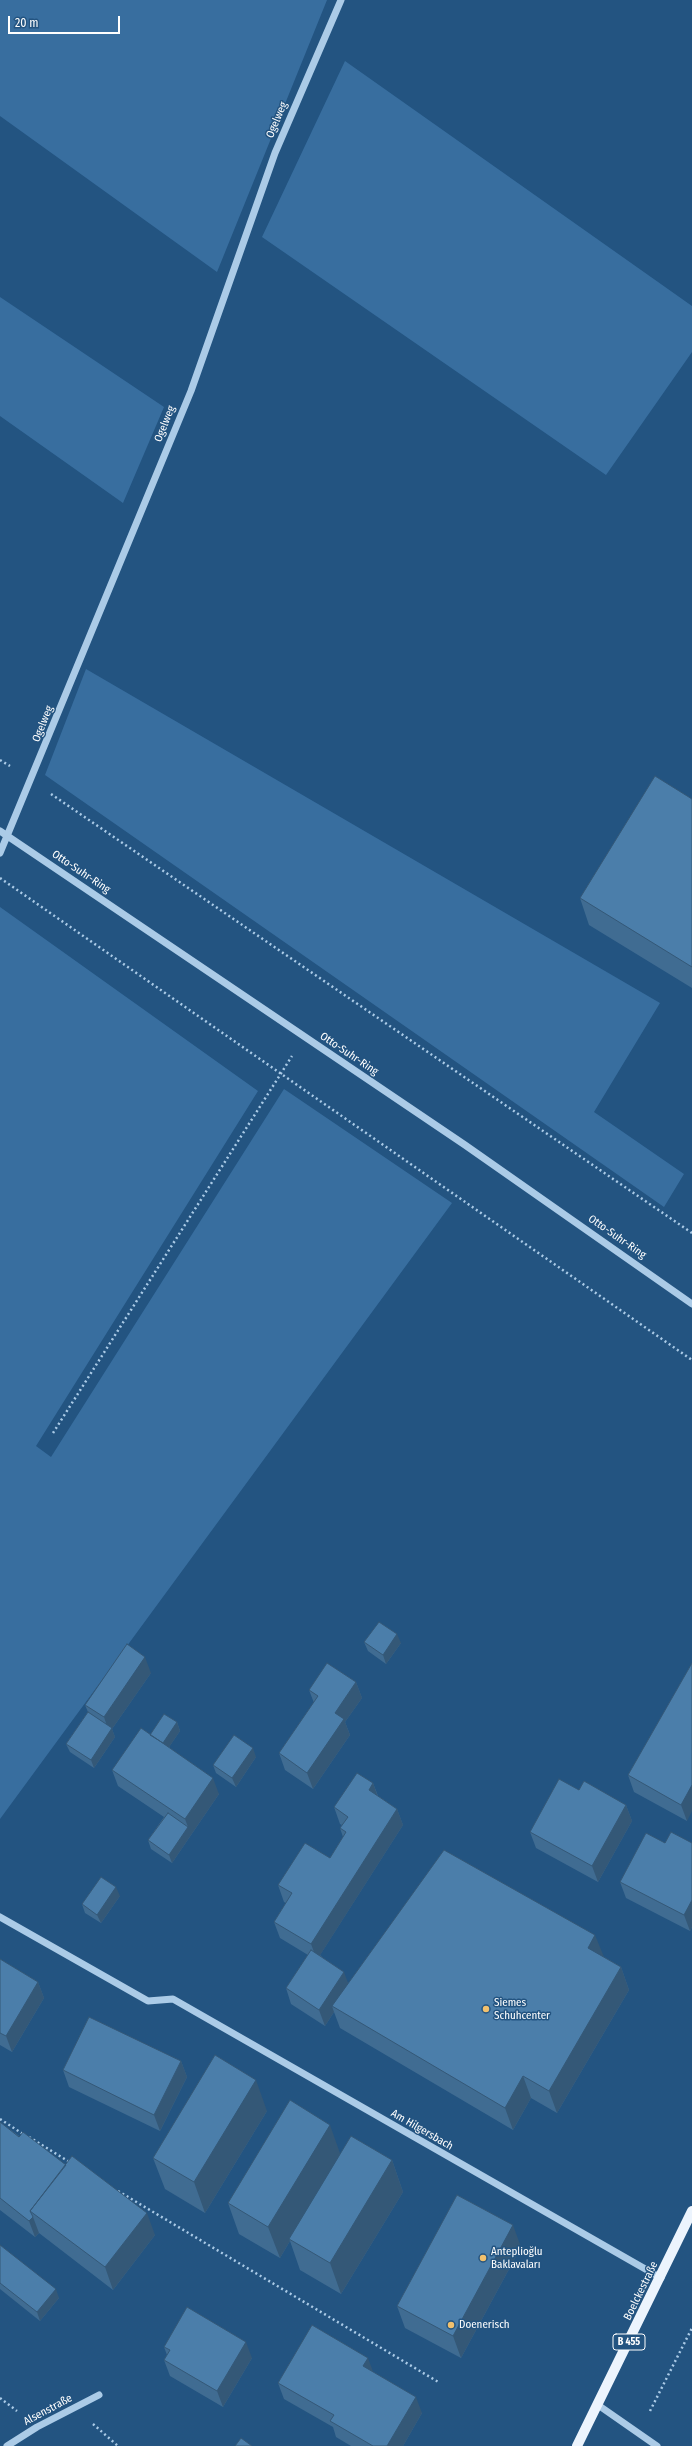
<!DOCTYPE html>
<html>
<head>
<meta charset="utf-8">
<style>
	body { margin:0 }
	#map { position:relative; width:692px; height:2446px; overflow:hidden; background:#235481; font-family:"Fira Sans Condensed",sans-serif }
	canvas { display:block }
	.scale { position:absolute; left:8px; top:16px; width:112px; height:18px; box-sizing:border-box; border:2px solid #fff; border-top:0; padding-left:5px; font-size:12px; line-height:14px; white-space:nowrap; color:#fff; -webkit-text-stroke:3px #235481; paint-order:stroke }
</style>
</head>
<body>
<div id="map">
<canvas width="692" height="2446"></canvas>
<div class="scale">20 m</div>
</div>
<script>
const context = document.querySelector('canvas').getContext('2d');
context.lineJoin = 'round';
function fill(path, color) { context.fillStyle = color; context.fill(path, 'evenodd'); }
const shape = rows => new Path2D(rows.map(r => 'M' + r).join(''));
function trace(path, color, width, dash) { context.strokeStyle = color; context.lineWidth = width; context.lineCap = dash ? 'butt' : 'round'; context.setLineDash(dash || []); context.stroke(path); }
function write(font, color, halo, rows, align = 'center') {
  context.font = font + ' "Fira Sans Condensed",sans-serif'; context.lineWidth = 3; context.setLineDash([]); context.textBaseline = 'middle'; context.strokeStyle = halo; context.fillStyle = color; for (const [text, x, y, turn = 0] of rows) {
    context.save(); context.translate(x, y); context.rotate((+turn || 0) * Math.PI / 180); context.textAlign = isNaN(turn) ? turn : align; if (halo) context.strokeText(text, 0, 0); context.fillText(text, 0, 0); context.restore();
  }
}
fill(shape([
	[0,0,327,0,217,272,0,116],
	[345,61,692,306,692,352,606,475,262,237],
	[0,297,164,407,123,503,0,416],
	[86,669,660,1003,594,1112,684,1174,664,1207,45,775],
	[0,907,258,1091,36,1446,51,1457,284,1089,452,1203,0,1819]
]), '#386e9f');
trace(shape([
	[0,760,10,766],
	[51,794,692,1233],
	[0,878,692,1360],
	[53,1433,292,1056],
	[0,2119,23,2134],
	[29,2137,71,2163],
	[118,2191,440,2383],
	[0,2398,17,2411],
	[650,2411,692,2328],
	[93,2424,118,2446]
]), '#abcbe7', 2.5, [2, 3]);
trace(shape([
	[0,831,465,1145,692,1304],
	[0,853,191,391,275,153,341,0],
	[0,1917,148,2001,173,1999,661,2278],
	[598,2405,657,2446],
	[7,2446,37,2427,99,2395]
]), '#abcbe7', 7);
trace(shape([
	[577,2446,692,2211]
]), '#ecf4fd', 10);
fill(shape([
	[692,799,692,988,589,925,580,898],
	[364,1642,401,1643,386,1664,368,1651],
	[692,1663,687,1821,634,1792,628,1775],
	[151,1673,112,1729,115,1737,94,1768,70,1752,66,1744,88,1712,85,1705],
	[356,1682,362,1698,345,1722,350,1735,313,1789,285,1770,279,1753,314,1703,309,1690],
	[177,1722,180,1731,169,1747,219,1794,172,1863,151,1849,148,1840,164,1817,118,1786,112,1770,150,1735],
	[256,1757,236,1787,216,1773,213,1765],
	[373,1783,378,1796,397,1809,403,1825,320,1955,348,1983,604,1957,621,1967,629,1990,557,2113,531,2098,513,2130,340,2028,334,2012,325,2026,291,2004,286,1988,308,1955,280,1938,274,1922,286,1903,284,1902,278,1885,330,1858,343,1837,340,1828,342,1825,340,1824,334,1807],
	[579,1790,626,1805,632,1821,598,1882,536,1848,530,1832],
	[665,1843,692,1843,692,1927,690,1931,626,1898,620,1882],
	[120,1896,101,1923,85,1913,82,1904],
	[0,1959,38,1982,44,1998,12,2052,0,2045],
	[181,2061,187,2077,160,2131,69,2087,63,2070],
	[267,2111,205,2213,165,2189,153,2158],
	[0,2122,155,2235,113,2290,39,2233,35,2237,0,2210],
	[340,2153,392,2160,403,2192,341,2294,300,2270,290,2241,280,2258,239,2234,228,2203],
	[0,2245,59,2298,40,2321,0,2289],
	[521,2247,461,2358,405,2328,397,2306],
	[164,2347,252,2358,223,2407,170,2376,164,2360,167,2355],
	[373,2372,422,2413,403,2446,351,2446,336,2437,333,2427,284,2399,278,2383]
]), '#406c92');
fill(shape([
	[397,1634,401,1643,386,1664,383,1655],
	[145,1657,151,1673,112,1729,115,1737,94,1768,91,1760,109,1732,104,1717],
	[356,1682,362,1698,345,1722,350,1735,313,1789,307,1773,335,1713],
	[177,1722,180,1731,163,1756,160,1747],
	[253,1748,256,1757,236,1787,232,1778],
	[213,1778,219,1794,172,1863,169,1855,188,1827,185,1819],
	[373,1783,379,1800,369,1790],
	[692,1785,692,1811,687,1821,681,1805],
	[626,1805,632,1821,598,1882,592,1866],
	[397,1809,403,1825,317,1960,311,1944],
	[116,1887,120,1896,101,1923,97,1915],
	[692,1900,692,1927,690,1931,684,1915],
	[595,1935,604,1957,588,1948],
	[621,1967,629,1990,557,2113,549,2091],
	[344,1972,350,1988,332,2006,334,2012,325,2026,319,2010],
	[38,1982,44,1998,12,2052,6,2036],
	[181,2061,187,2077,160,2131,154,2115],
	[523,2076,531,2098,513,2130,505,2108],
	[256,2080,267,2111,205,2213,194,2182],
	[330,2125,341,2156,289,2239,290,2241,280,2258,268,2227],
	[392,2160,403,2192,341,2294,330,2263],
	[147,2213,155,2235,113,2290,105,2267],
	[33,2217,39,2233,35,2237,29,2221],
	[513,2225,521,2247,461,2358,453,2336],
	[56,2289,59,2298,40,2321,37,2312],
	[246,2342,252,2358,223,2407,217,2391],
	[368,2358,374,2374,363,2366],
	[416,2397,422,2413,403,2446,387,2446]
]), '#345877');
const building = shape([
	[655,776,692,799,692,967,580,898,655,776],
	[379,1622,397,1634,383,1655,364,1642,379,1622],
	[127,1644,145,1657,104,1717,85,1705,127,1644],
	[327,1663,356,1682,335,1713,344,1719,307,1773,279,1753,318,1696,309,1690,327,1663],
	[692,1663,692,1785,681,1805,628,1775,692,1663],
	[88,1712,112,1728,91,1760,66,1744,88,1712],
	[164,1714,177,1722,163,1743,150,1735,164,1714],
	[141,1728,213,1778,185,1819,112,1770,141,1728],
	[234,1735,253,1748,232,1778,213,1765,234,1735],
	[357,1773,373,1783,369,1790,397,1809,311,1944,274,1922,292,1893,278,1885,305,1843,330,1858,346,1832,340,1828,348,1817,334,1807,357,1773],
	[559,1779,579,1790,584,1781,626,1805,592,1866,530,1832,559,1779],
	[168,1813,188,1827,169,1855,148,1840,168,1813],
	[671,1832,692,1843,692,1900,684,1915,620,1882,646,1833,665,1843,671,1832],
	[444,1850,595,1935,588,1948,621,1967,549,2091,523,2076,505,2108,332,2006,444,1850],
	[101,1877,116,1887,97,1915,82,1904,101,1877],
	[311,1950,344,1972,319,2010,286,1988,311,1950],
	[0,1959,38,1982,6,2036,0,2033,0,1959],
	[89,2017,181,2061,154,2115,63,2070,89,2017],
	[215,2055,256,2080,194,2182,153,2158,215,2055],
	[290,2100,330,2125,268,2227,228,2203,290,2100],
	[0,2122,19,2137,23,2132,66,2165,30,2211,33,2217,29,2221,0,2198,0,2122],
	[351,2136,392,2160,330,2263,289,2239,351,2136],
	[72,2156,147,2213,105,2267,30,2211,72,2156],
	[457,2195,513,2225,453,2336,397,2306,457,2195],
	[0,2245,56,2289,37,2312,0,2283,0,2245],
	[187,2307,246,2342,217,2391,164,2360,170,2350,164,2347,187,2307],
	[312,2325,368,2358,363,2366,416,2397,387,2446,373,2446,330,2421,334,2415,278,2383,312,2325],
	[241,2438,252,2446,235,2446,241,2438]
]);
fill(building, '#4b7eaa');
trace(building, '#345877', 1);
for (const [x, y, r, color] of [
	[486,2009,4,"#f2c16e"],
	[483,2258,4,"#f2c16e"],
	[451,2325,4,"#f2c16e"]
]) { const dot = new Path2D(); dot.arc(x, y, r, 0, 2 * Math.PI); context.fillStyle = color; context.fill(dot); trace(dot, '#235481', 1.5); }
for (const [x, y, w] of [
	[629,2342,32]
]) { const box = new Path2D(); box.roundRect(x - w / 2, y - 8, w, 16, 3); context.fillStyle = '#235481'; context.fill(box); trace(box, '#fff', 1); }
write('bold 10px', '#fff', null, [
	["B 455",629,2342]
]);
write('11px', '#fff', '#235481', [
	["Ogelweg",277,120,-67],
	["Ogelweg",165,424,-68],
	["Ogelweg",43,724,-68],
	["Otto-Suhr-Ring",81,872,34],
	["Otto-Suhr-Ring",349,1054,34],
	["Otto-Suhr-Ring",617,1237,35],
	["Am Hilgersbach",422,2130,30],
	["Boelckestraße",641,2291,-64],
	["Alsenstraße",48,2410,-28]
]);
write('11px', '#fff', '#235481', [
	["Siemes",494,2003],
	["Schuhcenter",494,2016],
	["Anteplioğlu",491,2252],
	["Baklavaları",491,2265],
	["Doenerisch",459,2325]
], 'left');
</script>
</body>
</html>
